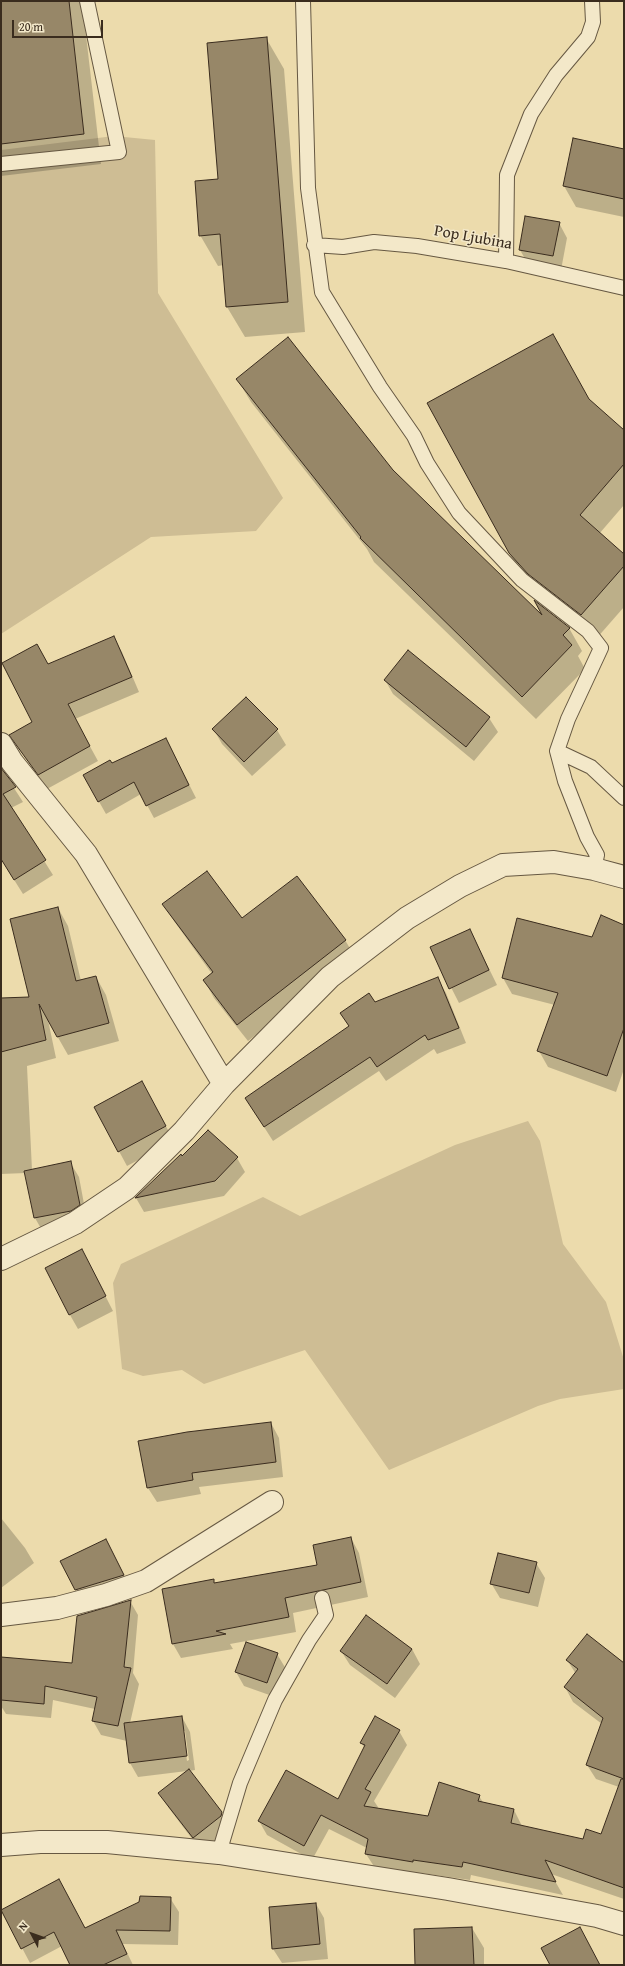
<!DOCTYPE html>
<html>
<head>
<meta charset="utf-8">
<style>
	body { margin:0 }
	#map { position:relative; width:625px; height:1966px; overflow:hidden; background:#ecdbac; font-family:"Gentium Book Plus",serif }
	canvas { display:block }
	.frame { position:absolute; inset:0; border:2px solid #3a2c1e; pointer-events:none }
	.north { position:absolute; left:12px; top:1914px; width:40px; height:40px; -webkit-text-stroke:3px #f3e8c9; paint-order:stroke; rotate:311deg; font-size:11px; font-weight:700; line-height:16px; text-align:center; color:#3a2c1e }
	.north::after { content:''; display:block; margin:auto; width:14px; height:18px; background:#3a2c1e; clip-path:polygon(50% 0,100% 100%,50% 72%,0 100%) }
	.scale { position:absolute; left:12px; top:20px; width:91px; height:18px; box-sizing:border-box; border:2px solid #3a2c1e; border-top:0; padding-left:5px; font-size:12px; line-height:14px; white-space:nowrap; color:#3a2c1e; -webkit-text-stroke:3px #f3e8c9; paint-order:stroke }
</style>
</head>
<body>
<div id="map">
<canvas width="625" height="1966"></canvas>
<div class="frame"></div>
<div class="north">N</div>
<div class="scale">20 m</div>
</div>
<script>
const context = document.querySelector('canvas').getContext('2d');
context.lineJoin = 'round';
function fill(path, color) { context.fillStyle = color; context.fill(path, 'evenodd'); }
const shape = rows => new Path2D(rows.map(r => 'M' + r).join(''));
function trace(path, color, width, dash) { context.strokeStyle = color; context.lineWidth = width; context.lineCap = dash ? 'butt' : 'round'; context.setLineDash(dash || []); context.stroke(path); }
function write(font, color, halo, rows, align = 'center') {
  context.font = font + ' "Gentium Book Plus",serif'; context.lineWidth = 3; context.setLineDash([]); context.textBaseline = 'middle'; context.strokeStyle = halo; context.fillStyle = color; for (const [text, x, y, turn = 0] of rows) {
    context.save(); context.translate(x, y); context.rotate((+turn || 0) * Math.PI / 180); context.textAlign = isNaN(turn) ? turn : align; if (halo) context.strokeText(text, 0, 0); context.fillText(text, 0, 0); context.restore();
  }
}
fill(shape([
	[114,136,155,140,158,293,283,498,256,531,151,537,1,634,1,150],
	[528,1121,540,1141,563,1244,606,1302,624,1360,624,1389,560,1399,538,1406,389,1470,305,1350,204,1384,182,1370,143,1376,122,1369,113,1283,121,1264,263,1197,300,1216,455,1145]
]), '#cebd94');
fill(shape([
	[1,1,82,1,101,164,1,176],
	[266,38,284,69,305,332,245,337,227,307,224,265,218,266,200,235],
	[624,150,624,217,576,207,564,186],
	[559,223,567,238,561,270,528,264,520,250],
	[237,379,393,470,545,620,569,628,582,651,578,656,585,669,536,719,374,562,367,549,251,402],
	[590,401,624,431,624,505,599,534,624,556,624,607,596,639,524,578,509,553],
	[114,637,122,652,139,692,75,719,98,761,47,789,15,741,34,722,48,665],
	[408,651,489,718,498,732,474,761,393,694,385,680],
	[246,698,277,730,286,745,252,776,222,744,214,730],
	[166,739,196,798,154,818,141,794,106,814,84,775,112,765],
	[1,768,23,802,11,808,53,875,23,894,1,859],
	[164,904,345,940,355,957,248,1041,214,998,204,980,212,974,174,921],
	[58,908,68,926,81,981,96,977,106,995,119,1041,68,1055,48,1020,56,1058,27,1066,32,1170,70,1162,79,1177,87,1220,43,1232,35,1218,26,1173,1,1174,1,1000,30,998],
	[624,926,624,1069,616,1092,548,1067,539,1051,555,1005,512,994,503,978,593,938],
	[470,930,497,985,459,1003,431,948],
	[437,978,446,993,466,1043,437,1054,434,1049,386,1081,379,1071,273,1141,255,1113,349,1027,341,1013,375,1003],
	[150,1097,174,1141,127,1166,95,1107],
	[181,1156,182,1158,237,1158,245,1172,224,1196,144,1212,136,1198],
	[82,1250,113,1311,78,1329,70,1315],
	[271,1423,279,1438,283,1477,199,1487,201,1494,157,1502,148,1488,139,1442],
	[1,1518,25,1548,34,1563,1,1588],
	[351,1538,359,1553,368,1597,293,1613,296,1632,230,1644,233,1649,181,1658,173,1644,213,1580,215,1584,318,1566],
	[106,1540,132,1590,84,1605,62,1562],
	[536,1563,545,1578,538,1607,500,1598,491,1583],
	[130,1601,138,1615,133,1673,139,1684,130,1723,182,1717,190,1732,195,1770,189,1771,222,1813,230,1828,229,1831,202,1852,168,1807,159,1793,187,1771,138,1777,130,1763,127,1741,101,1735,93,1721,95,1709,53,1700,51,1718,6,1714,1,1706,1,1658,73,1664],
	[183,1731,185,1731,189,1760,187,1761],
	[412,1649,420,1664,395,1698,350,1665,341,1651],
	[277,1654,286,1669,275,1697,244,1686,236,1672],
	[567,1660,624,1665,624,1899,551,1874,563,1895,471,1875,470,1880,421,1873,421,1876,375,1868,366,1854,367,1848,329,1829,312,1860,267,1835,259,1821,339,1800,365,1748,361,1743,399,1731,407,1745,374,1801,378,1807,377,1809,429,1817,479,1796,484,1804,514,1810,522,1826,583,1840,601,1836,619,1787,596,1779,587,1765,602,1724,573,1702,565,1687,576,1674],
	[170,1898,179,1912,178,1945,123,1944,133,1965,71,1965,62,1946,30,1963,2,1910,85,1929],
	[316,1904,324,1918,328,1959,282,1963,273,1949],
	[472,1928,484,1948,484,1965,416,1965]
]), '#0003');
const building = shape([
	[1,1,69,1,84,134,1,144,1,1],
	[267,37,288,302,226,307,220,234,199,236,195,181,218,179,207,43,267,37],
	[573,138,624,149,624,199,563,186,573,138],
	[525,216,560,222,553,256,519,250,525,216],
	[553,334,589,399,624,430,624,464,580,515,624,554,624,566,581,615,528,574,509,553,427,403,553,334],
	[288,337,393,470,542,615,534,600,570,628,563,635,572,645,522,697,360,538,361,537,236,379,288,337],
	[114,636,132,677,68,704,90,746,38,775,9,735,32,722,2,663,37,644,48,664,114,636],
	[408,650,490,717,466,747,384,680,408,650],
	[246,697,278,729,244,762,212,729,246,697],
	[166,738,189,785,146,806,134,782,98,802,83,775,110,760,112,763,166,738],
	[1,768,16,787,3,794,46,860,14,880,1,859,1,768],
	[207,871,242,918,297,876,346,940,237,1025,203,980,213,972,162,904,207,871],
	[58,907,76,981,96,976,109,1023,57,1037,39,1004,46,1040,1,1052,1,998,29,997,10,919,58,907],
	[601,915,624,925,624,1028,607,1076,537,1051,558,993,502,978,517,918,592,937,601,915],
	[470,929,489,970,449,989,430,947,470,929],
	[438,977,459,1028,428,1040,425,1035,377,1067,370,1057,264,1127,245,1098,349,1026,340,1013,369,993,375,1002,438,977],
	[142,1081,166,1126,118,1152,94,1107,142,1081],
	[208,1130,238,1157,215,1181,135,1198,181,1154,182,1156,208,1130],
	[71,1161,80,1205,71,1211,34,1218,24,1171,71,1161],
	[82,1249,106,1296,69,1315,45,1268,82,1249],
	[271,1422,276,1462,192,1473,193,1480,147,1488,138,1441,187,1432,271,1422],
	[351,1537,361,1582,285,1598,289,1617,216,1631,226,1634,172,1644,162,1589,214,1579,214,1583,317,1565,313,1545,351,1537],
	[106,1539,124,1575,75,1590,60,1561,106,1539],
	[498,1553,537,1562,529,1593,490,1584,498,1553],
	[131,1600,124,1667,131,1668,118,1726,92,1721,97,1697,45,1686,44,1704,1,1700,1,1657,72,1663,77,1616,131,1600],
	[366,1615,412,1649,387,1684,340,1651,366,1615],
	[587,1634,624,1663,624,1779,586,1765,603,1718,564,1687,578,1669,566,1660,587,1634],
	[246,1642,278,1653,267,1683,235,1672,246,1642],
	[182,1716,187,1756,129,1763,124,1723,182,1716],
	[375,1716,400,1730,365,1789,371,1792,364,1806,428,1816,439,1782,480,1795,478,1801,514,1809,511,1823,583,1839,586,1829,601,1834,621,1779,624,1779,624,1888,545,1860,556,1882,463,1862,462,1867,413,1860,413,1862,365,1854,368,1839,321,1815,304,1846,258,1821,286,1770,338,1799,365,1745,360,1743,375,1716],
	[189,1769,222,1812,221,1816,193,1838,158,1793,189,1769],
	[59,1879,85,1928,139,1902,140,1896,171,1897,170,1931,116,1930,127,1954,103,1965,70,1965,54,1932,21,1949,1,1910,59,1879],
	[316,1903,320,1944,272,1949,269,1907,316,1903],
	[472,1927,474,1965,415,1965,414,1929,472,1927],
	[580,1927,600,1965,550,1965,541,1948,580,1927]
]);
fill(building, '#978768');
trace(building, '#3a2c1e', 1);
const service = shape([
	[303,1,308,188,322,292,380,387,414,436,427,463,459,513,522,580,588,631,601,648,568,719,557,751,565,781,587,837,597,855,594,869],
	[1,164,119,152,87,1],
	[314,245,343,247,374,242,417,246,506,261,624,288],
	[506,261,507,175,531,114,556,75,588,37,593,22,592,1],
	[557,751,591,767,624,798],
	[219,1853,240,1783,275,1700,309,1640,326,1615,322,1598]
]);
const minor = shape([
	[1,744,12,762,86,854,224,1084,330,977,407,918,460,886,503,865,554,862,594,869,624,877],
	[1,1259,75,1223,127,1188,184,1131,224,1084],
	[1,1615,57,1608,106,1595,146,1581,272,1502],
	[1,1845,40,1842,107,1842,219,1853,448,1889,597,1916,624,1924]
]);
trace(service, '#665842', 16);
trace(minor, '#665842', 24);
trace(service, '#f3e8c9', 14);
trace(minor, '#f3e8c9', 22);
write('16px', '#3a2c1e', '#f3e8c9', [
	["Pop Ljubina",473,238,10]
]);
</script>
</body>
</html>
